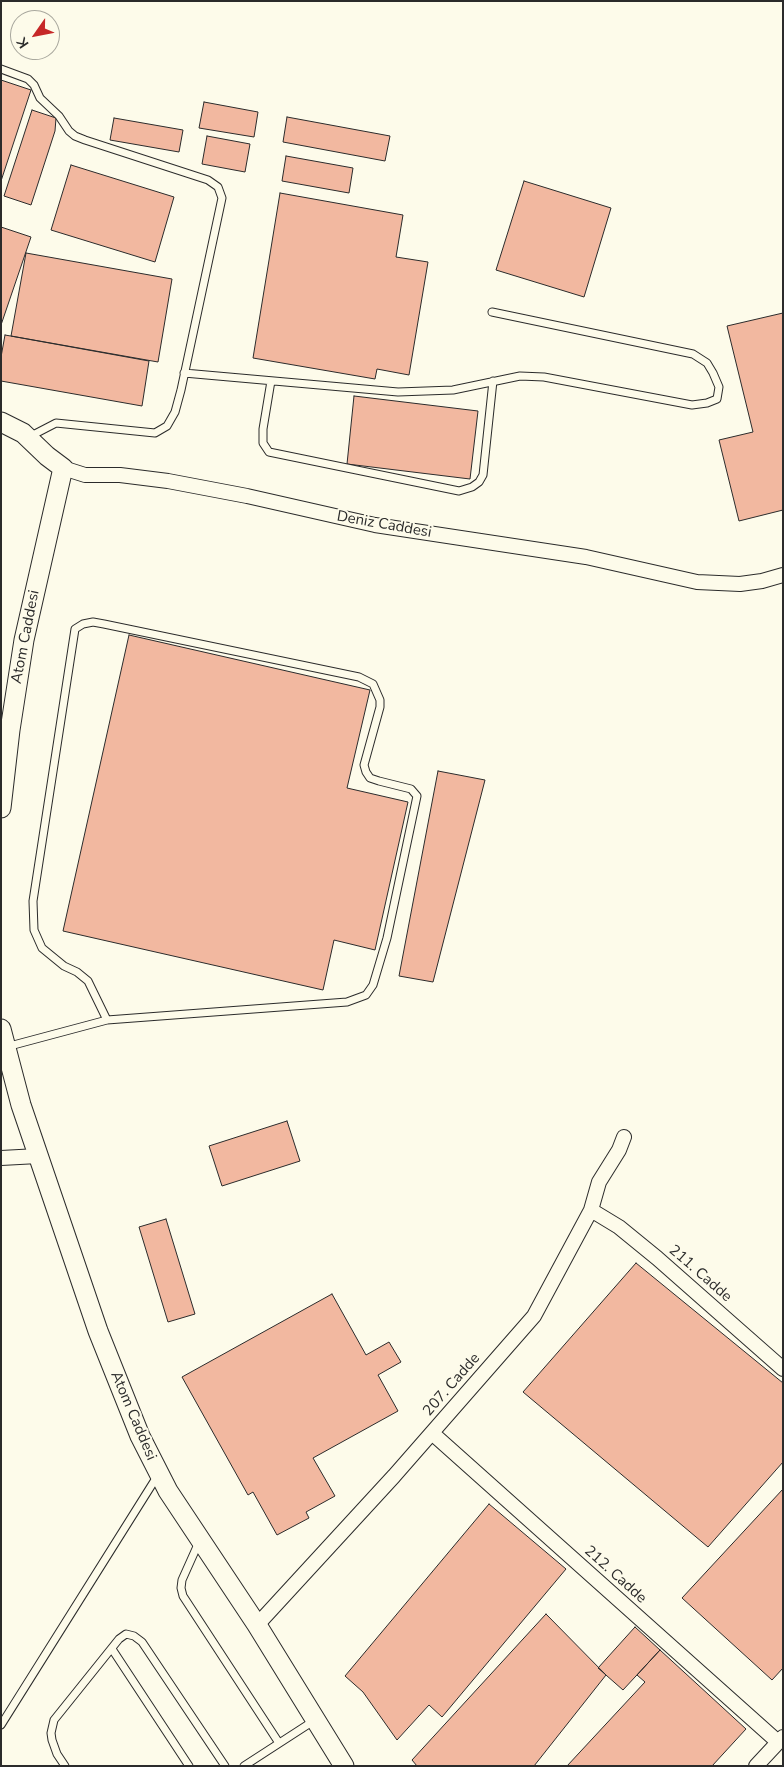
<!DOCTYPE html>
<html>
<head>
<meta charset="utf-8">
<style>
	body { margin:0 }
	#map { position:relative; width:784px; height:1767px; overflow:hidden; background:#fdfbea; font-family:"Nunito Sans",sans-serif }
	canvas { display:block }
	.frame { position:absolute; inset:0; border:2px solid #2b2b2b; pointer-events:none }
	.north { position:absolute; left:10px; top:10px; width:50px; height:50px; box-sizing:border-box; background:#fdfbea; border:1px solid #a9a89e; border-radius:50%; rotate:237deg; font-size:14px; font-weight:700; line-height:20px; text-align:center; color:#2b2b2b }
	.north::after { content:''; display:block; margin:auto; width:18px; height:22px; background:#c62828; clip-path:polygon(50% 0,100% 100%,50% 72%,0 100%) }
</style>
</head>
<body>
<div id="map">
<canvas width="784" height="1767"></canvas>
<div class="frame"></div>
<div class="north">K</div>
</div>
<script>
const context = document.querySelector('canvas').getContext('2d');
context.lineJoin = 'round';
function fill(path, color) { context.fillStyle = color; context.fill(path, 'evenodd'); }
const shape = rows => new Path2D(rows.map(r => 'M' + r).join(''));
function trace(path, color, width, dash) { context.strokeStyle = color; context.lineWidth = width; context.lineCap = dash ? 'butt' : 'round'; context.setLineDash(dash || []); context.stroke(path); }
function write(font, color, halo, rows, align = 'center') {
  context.font = font + ' "Nunito Sans",sans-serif'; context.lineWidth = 4; context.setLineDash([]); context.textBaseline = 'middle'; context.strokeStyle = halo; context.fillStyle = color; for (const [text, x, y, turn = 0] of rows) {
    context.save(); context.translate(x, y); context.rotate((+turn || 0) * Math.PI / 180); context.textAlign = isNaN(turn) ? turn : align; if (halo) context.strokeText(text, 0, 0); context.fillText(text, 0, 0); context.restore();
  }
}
const building = shape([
	[1,80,31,90,1,181,1,80],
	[204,102,258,112,254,137,199,128,204,102],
	[32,110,56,118,55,131,31,205,4,196,32,110],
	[287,117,390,136,385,161,283,142,287,117],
	[114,118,183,130,179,152,110,140,114,118],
	[207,136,250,144,245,172,202,164,207,136],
	[286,156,353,168,349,193,282,181,286,156],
	[71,165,174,197,155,262,51,230,71,165],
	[524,181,611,208,584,297,496,270,524,181],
	[280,193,403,215,396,257,428,262,409,375,377,369,375,379,253,358,280,193],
	[1,227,31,237,1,325,1,227],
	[26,253,172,279,158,362,11,336,26,253],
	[783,313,783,510,739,521,719,440,753,432,727,326,783,313],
	[5,335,149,361,142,406,1,381,1,357,5,335],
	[354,396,478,411,470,479,347,464,354,396],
	[129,635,370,690,347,788,408,802,375,950,334,940,323,990,63,931,129,635],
	[438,771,485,780,433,982,399,976,438,771],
	[287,1121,300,1161,222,1186,209,1146,287,1121],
	[166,1219,195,1314,168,1322,139,1227,166,1219],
	[636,1263,783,1383,783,1462,708,1547,523,1392,636,1263],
	[332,1294,366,1355,389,1342,401,1362,378,1375,398,1411,313,1458,335,1496,306,1512,309,1518,277,1535,253,1492,248,1495,182,1377,332,1294],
	[783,1489,783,1668,772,1680,682,1598,783,1489],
	[489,1504,566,1569,442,1717,429,1705,397,1740,363,1692,345,1676,489,1504],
	[546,1614,606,1675,534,1766,417,1766,412,1760,546,1614],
	[635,1627,660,1650,623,1690,598,1668,635,1627],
	[660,1650,746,1729,712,1766,567,1766,645,1682,637,1675,660,1650]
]);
fill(building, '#f2b8a0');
trace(building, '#2b2b2b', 1);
const lane = shape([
	[1,69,28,79,34,85,40,98,59,116,69,131,75,136,85,140,208,180,218,187,222,198,181,390,175,412,167,426,155,433,56,423,29,437],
	[184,373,398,392,453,390,520,376,544,377,692,405,707,403,717,399,719,387,713,373,707,363,693,354,492,312],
	[271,381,263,429,263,443,269,452,459,491,472,487,479,482,483,475,493,381],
	[6,1047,107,1020,347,1002,366,995,373,985,387,938,417,796,411,789,379,781,370,778,366,772,364,765,380,707,380,700,373,684,359,677,104,624,93,622,83,624,75,629,33,901,34,930,42,948,64,966,77,972,88,981,107,1020],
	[199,1542,182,1580,181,1588,183,1596,279,1743],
	[112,1649,189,1766],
	[1,1725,158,1475],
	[65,1766,57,1754,52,1740,51,1733,54,1720,119,1639,126,1634,134,1636,142,1642,225,1766],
	[244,1766,315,1720]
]);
const street = shape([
	[63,468,85,475,120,475,168,481,247,496,375,525,586,557,697,582,740,584,762,581,783,575],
	[1,1158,38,1156],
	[591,1210,619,1227,657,1258,783,1369],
	[432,1433,778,1742],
	[257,1625,394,1476,534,1316,591,1210,599,1182,619,1150,624,1137],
	[756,1766,783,1737]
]);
const secondary = shape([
	[1,422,23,433,47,456,63,468,24,640,10,730,1,808],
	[1,1029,21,1105,98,1331,140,1436,168,1491,257,1625,344,1766]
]);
trace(lane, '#2b2b2b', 9);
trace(street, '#2b2b2b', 16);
trace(secondary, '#2b2b2b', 21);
trace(lane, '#fdfbea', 7);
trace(street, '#fdfbea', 14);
trace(secondary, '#fdfbea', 19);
write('15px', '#2b2b2b', '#fdfbea', [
	["Deniz Caddesi",384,525,10],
	["Atom Caddesi",26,637,-79],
	["211. Cadde",700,1274,41],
	["207. Cadde",452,1385,-49],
	["Atom Caddesi",133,1416,67],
	["212. Cadde",615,1575,42]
]);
</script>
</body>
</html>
